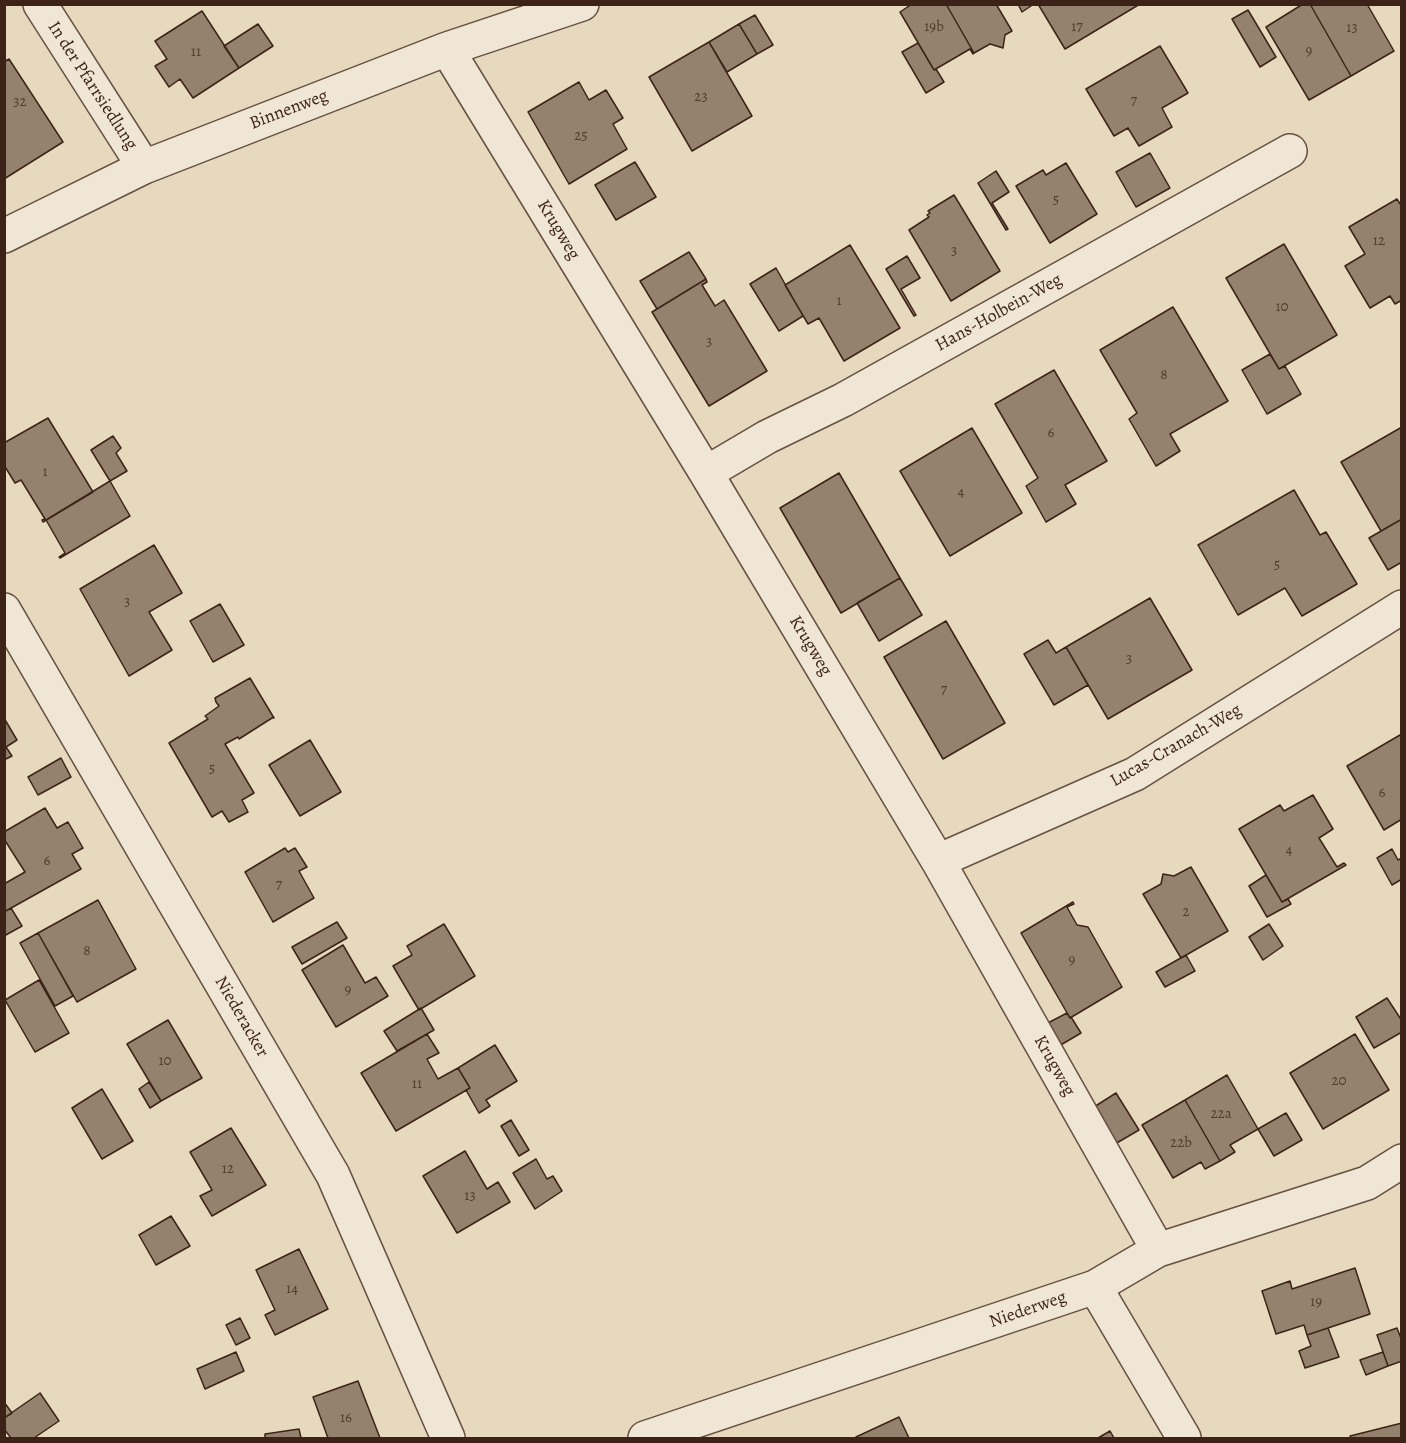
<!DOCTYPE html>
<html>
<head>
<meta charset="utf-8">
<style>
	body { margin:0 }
	#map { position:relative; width:1406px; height:1443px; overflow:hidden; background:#e6d9be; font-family:Alegreya,serif }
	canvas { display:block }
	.frame { position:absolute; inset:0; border:6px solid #3d2317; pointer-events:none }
</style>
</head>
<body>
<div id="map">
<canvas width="1406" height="1443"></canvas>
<div class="frame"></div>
</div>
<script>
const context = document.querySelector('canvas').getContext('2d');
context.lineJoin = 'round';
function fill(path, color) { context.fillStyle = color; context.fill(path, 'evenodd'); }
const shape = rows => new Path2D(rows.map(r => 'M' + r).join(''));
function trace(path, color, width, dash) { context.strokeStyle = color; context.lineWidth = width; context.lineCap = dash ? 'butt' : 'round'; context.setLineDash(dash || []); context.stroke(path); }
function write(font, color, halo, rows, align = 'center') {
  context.font = font + ' Alegreya,serif'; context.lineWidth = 4.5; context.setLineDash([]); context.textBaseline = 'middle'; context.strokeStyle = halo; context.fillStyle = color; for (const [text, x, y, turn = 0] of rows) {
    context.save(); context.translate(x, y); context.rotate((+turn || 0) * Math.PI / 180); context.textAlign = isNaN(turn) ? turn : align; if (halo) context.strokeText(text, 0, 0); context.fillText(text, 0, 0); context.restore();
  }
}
const building = shape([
	[912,4,946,4,974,53,973,54,970,49,934,70,900,12,912,4],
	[946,4,996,4,1012,31,1005,35,1003,48,990,44,974,53,946,4],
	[1018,4,1034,4,1022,12,1018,4],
	[1038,4,1140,4,1065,49,1038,4],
	[1303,4,1310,4,1351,76,1309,100,1266,27,1303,4],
	[1310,4,1367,4,1394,51,1351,76,1310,4],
	[1248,10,1276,57,1260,67,1232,19,1248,10],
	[202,11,239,68,193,98,180,79,169,87,155,66,167,59,155,41,202,11],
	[755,15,773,45,757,54,739,24,755,15],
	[258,24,273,46,239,68,224,46,258,24],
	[739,24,757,54,727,72,709,42,739,24],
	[709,42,752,116,692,151,649,77,709,42],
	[918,43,934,70,936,69,944,82,926,93,902,52,918,43],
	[1160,46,1188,93,1162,108,1172,127,1139,146,1128,128,1114,136,1086,89,1160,46],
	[9,59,63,142,4,179,4,62,9,59],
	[579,82,589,100,606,90,623,118,613,124,627,149,569,184,528,112,579,82],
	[1150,153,1170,188,1136,207,1116,172,1150,153],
	[635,162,656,197,616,220,595,185,635,162],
	[1066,163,1097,214,1050,243,1016,186,1043,170,1046,175,1066,163],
	[996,171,1009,192,992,203,1008,229,1006,230,978,183,996,171],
	[954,195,1000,271,951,301,909,230,929,217,927,215,930,213,928,211,954,195],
	[1397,199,1402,207,1402,300,1395,304,1390,296,1370,308,1345,266,1365,254,1349,227,1397,199],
	[1284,244,1337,335,1279,369,1226,278,1284,244],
	[850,245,900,328,844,361,819,318,808,324,785,285,850,245],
	[689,252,706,279,657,309,640,281,689,252],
	[907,256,920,278,901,289,916,315,914,316,886,269,907,256],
	[776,268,803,316,779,331,750,284,776,268],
	[706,279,707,282,702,285,715,306,724,300,767,371,709,406,652,312,706,279],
	[1173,307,1228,401,1170,434,1180,451,1156,466,1129,419,1137,413,1100,350,1173,307],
	[1270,354,1279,369,1285,366,1301,394,1267,414,1242,370,1270,354],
	[1054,370,1107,461,1065,485,1076,504,1046,522,1026,486,1038,478,995,404,1054,370],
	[48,418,93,492,43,522,42,520,45,519,21,480,15,483,4,465,4,443,48,418],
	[1402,427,1402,519,1381,531,1341,462,1402,427],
	[972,428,1022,513,950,556,900,471,972,428],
	[113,436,121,448,116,453,127,471,110,481,91,450,113,436],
	[839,473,900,578,841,613,780,508,839,473],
	[110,481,130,516,60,558,59,557,65,553,46,520,110,481],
	[1294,490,1320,535,1326,532,1357,584,1302,616,1285,588,1238,615,1198,545,1294,490],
	[1402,519,1402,562,1388,570,1369,538,1402,519],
	[154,545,182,593,149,612,172,650,129,676,80,589,154,545],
	[900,578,922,615,879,641,857,603,900,578],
	[1150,598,1192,670,1108,719,1066,647,1150,598],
	[220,604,244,645,213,662,190,621,220,604],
	[946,621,1005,723,943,759,884,657,946,621],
	[1048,640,1056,653,1066,647,1088,685,1054,705,1024,654,1048,640],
	[250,678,274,718,272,718,239,739,238,737,225,744,254,793,242,800,248,812,229,822,222,811,212,817,169,743,208,719,205,716,219,706,216,702,215,698,250,678],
	[4,718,17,740,6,747,12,756,4,760,4,718],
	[1400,735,1402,738,1402,819,1384,830,1347,766,1400,735],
	[310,740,341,792,300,816,269,765,310,740],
	[61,758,71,777,38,795,28,777,61,758],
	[1313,795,1333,829,1319,838,1337,867,1344,863,1346,865,1282,902,1239,829,1280,805,1284,811,1313,795],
	[45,808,57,828,68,822,83,848,72,854,81,869,4,912,4,884,25,872,4,839,4,832,45,808],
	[285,848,288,852,295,848,307,867,299,871,314,898,273,922,245,872,285,848],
	[1392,849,1398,860,1402,858,1402,879,1392,885,1377,858,1392,849],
	[1191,867,1228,931,1181,958,1143,894,1161,884,1163,874,1174,876,1191,867],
	[1266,875,1282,902,1288,899,1291,904,1267,917,1249,886,1266,875],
	[98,900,136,969,77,1002,38,933,98,900],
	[1073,902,1074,904,1067,907,1077,925,1088,927,1122,987,1070,1018,1021,933,1073,902],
	[11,908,22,926,4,936,4,912,11,908],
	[337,922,347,938,302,964,292,947,337,922],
	[444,924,475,976,419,1010,393,966,412,955,407,946,444,924],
	[1269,924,1283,946,1263,960,1249,937,1269,924],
	[38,933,73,996,55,1006,20,943,38,933],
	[343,945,365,983,376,977,388,996,336,1027,302,970,343,945],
	[1186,955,1195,971,1165,987,1156,972,1186,955],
	[39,980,69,1033,35,1052,5,1000,39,980],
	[1387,998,1402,1021,1402,1032,1374,1048,1356,1017,1387,998],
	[421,1008,434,1030,397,1051,384,1031,421,1008],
	[1067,1013,1070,1018,1071,1017,1081,1033,1059,1046,1046,1024,1067,1013],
	[168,1020,202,1078,161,1101,127,1044,168,1020],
	[427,1034,439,1053,427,1059,438,1079,458,1068,470,1088,396,1131,361,1073,427,1034],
	[1355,1034,1389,1090,1323,1129,1290,1073,1355,1034],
	[495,1045,517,1081,486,1100,490,1106,479,1113,466,1090,470,1088,458,1068,495,1045],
	[1227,1075,1258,1129,1230,1145,1235,1152,1220,1161,1185,1100,1227,1075],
	[149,1082,161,1101,150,1108,139,1089,149,1082],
	[102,1089,133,1141,102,1159,72,1108,102,1089],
	[1116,1093,1139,1130,1115,1144,1094,1107,1116,1093],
	[1185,1100,1220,1161,1205,1169,1201,1162,1173,1178,1142,1125,1185,1100],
	[1286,1113,1302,1140,1274,1156,1258,1129,1286,1113],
	[511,1120,529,1150,519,1156,501,1126,511,1120],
	[231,1128,266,1185,212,1216,200,1196,212,1190,190,1152,231,1128],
	[465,1151,487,1189,498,1182,510,1202,457,1233,423,1176,465,1151],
	[536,1159,547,1179,553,1176,562,1191,535,1209,513,1173,536,1159],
	[171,1216,190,1246,156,1265,139,1235,171,1216],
	[299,1249,328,1309,275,1335,265,1315,275,1310,256,1270,299,1249],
	[1355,1268,1370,1314,1307,1335,1304,1325,1276,1334,1262,1291,1290,1281,1292,1289,1355,1268],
	[240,1318,250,1338,236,1345,226,1325,240,1318],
	[1328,1328,1339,1357,1305,1368,1299,1351,1311,1346,1307,1335,1328,1328],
	[1397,1328,1402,1341,1402,1361,1388,1366,1377,1335,1397,1328],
	[236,1352,244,1371,205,1389,197,1369,236,1352],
	[1383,1352,1388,1366,1366,1375,1360,1360,1383,1352],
	[358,1381,380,1438,328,1438,313,1397,358,1381],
	[40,1393,59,1421,34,1438,11,1438,4,1429,4,1418,40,1393],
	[4,1402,12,1413,4,1418,4,1402],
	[899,1417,909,1438,857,1438,856,1437,899,1417],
	[1402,1423,1402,1438,1351,1438,1350,1436,1402,1423],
	[299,1429,301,1438,265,1438,265,1434,299,1429],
	[1110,1431,1114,1438,1098,1438,1110,1431]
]);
fill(building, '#95826e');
trace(building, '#3d2317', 1.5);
const minor = shape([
	[40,4,144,167],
	[447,49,706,473,938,861,1158,1250],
	[4,236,144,167,447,49,582,4],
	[706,473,767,437,843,400,1290,151],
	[4,610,333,1175,448,1438],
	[938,861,1135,774,1402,607],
	[1095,1287,1184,1438],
	[645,1438,1095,1287,1158,1250,1367,1183,1402,1161]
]);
trace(minor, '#675041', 36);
trace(minor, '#efe6d5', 33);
write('15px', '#533b2d', null, [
	["19b",934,27],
	["17",1077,27],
	["13",1352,28],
	["9",1309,51],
	["11",196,52],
	["23",701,97],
	["7",1134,101],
	["32",20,102],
	["25",581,136],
	["5",1056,200],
	["12",1379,241],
	["3",954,251],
	["1",839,301],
	["10",1282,307],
	["3",709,342],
	["8",1164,375],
	["6",1051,433],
	["1",45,472],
	["4",961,492],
	["5",1277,565],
	["3",127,602],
	["3",1129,659],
	["7",944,690],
	["5",212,769],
	["6",1382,793],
	["4",1289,850],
	["6",47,861],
	["7",279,885],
	["2",1186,912],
	["8",87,951],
	["9",1072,960],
	["9",348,990],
	["10",165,1061],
	["20",1339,1081],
	["11",417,1084],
	["22a",1221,1114],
	["22b",1181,1143],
	["12",228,1169],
	["13",470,1196],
	["14",292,1289],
	["19",1316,1302],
	["16",346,1418]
]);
write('18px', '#3d2317', '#efe6d5', [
	["In der Pfarrsiedlung",92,86,57],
	["Binnenweg",289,110,-21],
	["Krugweg",558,230,59],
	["Hans-Holbein-Weg",999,313,-29],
	["Krugweg",810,646,59],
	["Lucas-Cranach-Weg",1176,746,-30],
	["Niederacker",241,1017,60],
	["Krugweg",1054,1066,61],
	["Niederweg",1028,1310,-19]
]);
</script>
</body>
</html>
